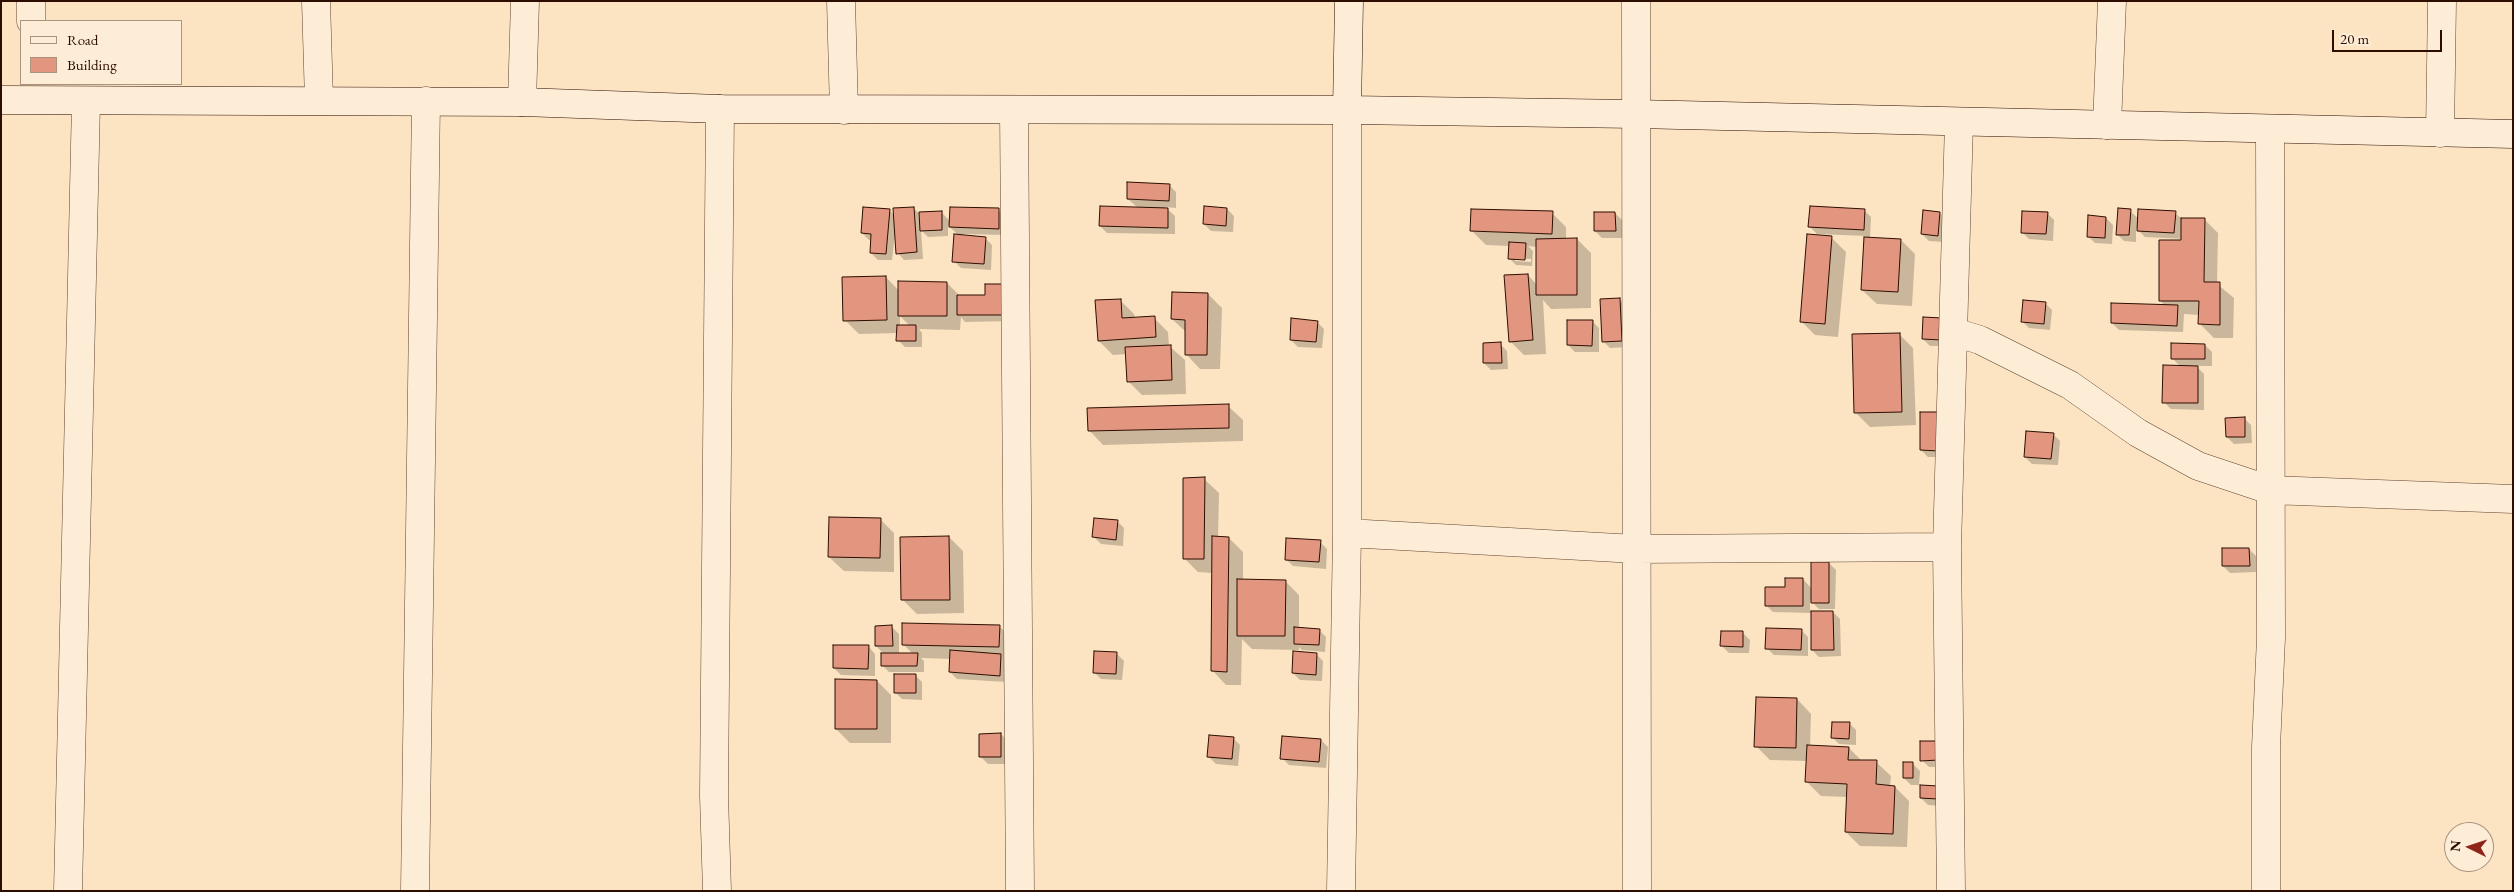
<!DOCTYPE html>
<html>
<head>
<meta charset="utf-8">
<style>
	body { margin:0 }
	#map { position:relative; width:2514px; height:892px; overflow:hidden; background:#fce4c2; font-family:"EB Garamond",serif }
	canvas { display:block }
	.frame { position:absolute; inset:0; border:2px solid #2d0d00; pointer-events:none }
	.legend { position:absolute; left:20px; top:20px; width:162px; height:65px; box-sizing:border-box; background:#fdedd7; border:1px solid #aa9381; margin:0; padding:6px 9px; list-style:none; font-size:15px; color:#2d0d00 }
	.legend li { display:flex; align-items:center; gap:10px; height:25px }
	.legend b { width:25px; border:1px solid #aa9381 }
	.north { position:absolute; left:2444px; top:822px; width:50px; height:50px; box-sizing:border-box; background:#fdedd7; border:1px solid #aa9381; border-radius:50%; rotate:274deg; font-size:14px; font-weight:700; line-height:20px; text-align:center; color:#2d0d00 }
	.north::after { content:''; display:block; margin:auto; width:18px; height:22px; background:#8f2418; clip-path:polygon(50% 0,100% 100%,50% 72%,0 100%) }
	.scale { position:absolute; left:2332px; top:30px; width:110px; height:22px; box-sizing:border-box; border:2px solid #2d0d00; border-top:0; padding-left:6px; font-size:15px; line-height:18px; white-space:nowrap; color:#2d0d00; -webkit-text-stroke:4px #fdedd7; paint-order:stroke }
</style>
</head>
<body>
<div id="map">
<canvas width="2514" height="892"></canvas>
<div class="frame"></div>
<ul class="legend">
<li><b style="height:6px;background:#fdedd7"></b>Road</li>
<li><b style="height:14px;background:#e3967f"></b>Building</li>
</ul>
<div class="north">N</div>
<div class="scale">20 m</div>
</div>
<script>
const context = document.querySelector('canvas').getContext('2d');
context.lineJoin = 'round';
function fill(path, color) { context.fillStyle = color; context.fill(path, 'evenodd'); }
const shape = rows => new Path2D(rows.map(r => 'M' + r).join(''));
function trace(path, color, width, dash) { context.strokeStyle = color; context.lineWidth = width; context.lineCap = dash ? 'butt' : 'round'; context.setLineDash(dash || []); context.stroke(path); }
fill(shape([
	[1169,185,1176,192,1176,208,1165,207,1175,216,1175,234,1107,233,1100,226,1138,208,1128,199],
	[913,208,921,215,941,212,950,221,998,210,1005,217,1005,235,963,234,963,236,985,238,992,245,991,270,961,268,954,261,959,236,948,225,948,236,928,237,921,230,923,259,904,260,898,253,895,234,892,260,878,260,871,253,872,240,869,240,862,233,889,210,895,216],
	[1227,209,1234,216,1233,232,1211,231,1204,224],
	[1864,210,1871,217,1870,238,1901,240,1915,254,1912,306,1877,304,1862,290,1866,236,1817,234,1810,227],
	[2130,211,2139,219,2175,213,2182,219,2204,219,2218,233,2217,284,2234,298,2233,338,2214,338,2200,324,2200,315,2184,314,2183,332,2119,330,2112,323,2165,306,2160,300,2186,242,2186,239,2145,237,2136,228,2136,242,2124,241,2117,234],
	[1552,213,1566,227,1566,239,1577,239,1591,253,1591,308,1551,309,1543,300,1546,354,1524,355,1510,341,1528,275,1537,285,1537,247,1528,246,1533,251,1532,266,1516,265,1509,258,1510,246,1486,245,1472,231],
	[1515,258,1531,259,1531,262,1515,261],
	[1615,213,1622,220,1622,238,1602,238,1595,231],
	[1940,213,1947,220,1945,242,1929,241,1922,234],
	[2047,213,2054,220,2053,241,2029,239,2022,232],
	[2106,218,2113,225,2112,244,2095,243,2088,236],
	[1831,237,1846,252,1838,337,1815,335,1801,321],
	[886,277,899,291,947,283,960,296,987,296,1011,321,965,322,961,317,960,330,919,329,922,333,922,347,905,347,898,340,898,333,859,334,845,320],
	[900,316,910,326,900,326],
	[1208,294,1222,308,1220,369,1200,369,1186,354,1187,333,1172,319],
	[1619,299,1626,306,1629,347,1610,348,1603,341],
	[1120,300,1134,314,1135,319,1154,318,1168,332,1169,346,1185,360,1186,394,1142,395,1128,381,1127,354,1113,355,1099,341],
	[2045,303,2052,310,2050,330,2029,328,2022,321],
	[1941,319,1947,346,1930,346,1923,339],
	[1592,321,1599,328,1599,352,1575,352,1568,345],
	[1317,322,1324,329,1322,348,1298,347,1291,340],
	[1899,334,1913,348,1916,425,1870,427,1856,413],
	[1500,344,1507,351,1508,369,1491,370,1484,363],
	[2205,345,2212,352,2212,366,2196,366,2204,374,2204,410,2171,409,2164,402,2181,367,2172,358],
	[1228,406,1243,420,1243,441,1103,445,1089,430],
	[1938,413,1945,457,1928,457,1921,450],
	[2244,418,2251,425,2252,443,2234,444,2227,437],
	[2053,434,2060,441,2058,465,2032,464,2025,457],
	[1204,479,1219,493,1218,538,1229,538,1243,552,1243,580,1285,581,1299,595,1299,628,1319,630,1326,637,1325,652,1302,650,1299,647,1299,650,1252,649,1242,639,1241,685,1226,685,1212,670,1213,573,1198,572,1184,558],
	[880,519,894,533,894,572,844,571,829,557],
	[1117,521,1124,528,1123,546,1101,544,1094,537],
	[949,537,963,551,964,613,917,614,903,600],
	[1320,542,1327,549,1326,569,1293,566,1286,559],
	[2249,549,2256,556,2256,572,2230,573,2223,566],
	[1829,563,1836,570,1835,609,1819,609,1810,600,1810,612,1833,612,1840,619,1841,656,1819,657,1812,650,1812,613,1773,612,1766,605,1786,588,1803,579,1812,589],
	[999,626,1013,640,1006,682,957,679,950,672,951,659,921,658,924,661,924,672,889,672,882,665,884,654,876,646,892,627,899,634,899,654,913,654,903,644],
	[1801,630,1808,637,1808,656,1774,655,1767,648],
	[1743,633,1750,640,1749,653,1729,653,1722,646],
	[868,646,875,654,875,676,841,675,834,668],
	[1117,654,1124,661,1122,680,1101,679,1094,672],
	[1316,654,1323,661,1322,681,1300,680,1293,673],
	[915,675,922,682,922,700,902,699,895,692],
	[877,681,891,695,891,743,850,743,836,729],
	[1797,699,1811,714,1810,747,1849,748,1862,761,1876,762,1891,776,1890,786,1895,787,1909,801,1907,847,1860,846,1846,832,1847,797,1821,796,1807,782,1807,761,1770,760,1756,746],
	[1849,723,1856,730,1856,745,1839,744,1832,737],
	[1001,734,1008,741,1008,764,988,764,981,757],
	[1233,738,1240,745,1238,766,1216,764,1209,757],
	[1321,740,1328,747,1326,768,1289,765,1282,758],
	[1921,743,1946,767,1929,767,1922,760],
	[1913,764,1920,771,1919,785,1911,785,1904,778],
	[1922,786,1944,806,1928,805,1921,798]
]), '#0003');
const building = shape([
	[1127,182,1170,184,1169,201,1127,199,1127,182],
	[1100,206,1168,208,1168,228,1099,226,1100,206],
	[1204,206,1227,208,1226,226,1203,224,1204,206],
	[1810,206,1865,209,1864,230,1808,227,1810,206],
	[863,207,890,209,886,254,870,253,871,234,861,233,863,207],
	[914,207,917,252,896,254,893,208,914,207],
	[950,207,999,208,999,229,949,227,950,207],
	[2118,208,2131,209,2129,235,2116,235,2118,208],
	[1471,209,1553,211,1552,234,1470,231,1471,209],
	[2138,209,2176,211,2174,233,2137,231,2138,209],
	[1923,210,1940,212,1938,236,1921,234,1923,210],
	[942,211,942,230,920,231,919,212,942,211],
	[2022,211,2048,212,2046,234,2021,233,2022,211],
	[1594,212,1615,212,1616,231,1594,231,1594,212],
	[2088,215,2106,217,2105,238,2087,237,2088,215],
	[2181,218,2205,218,2204,282,2220,282,2220,325,2198,324,2199,301,2159,301,2159,240,2181,240,2181,218],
	[954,234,986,237,984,264,952,262,954,234],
	[1807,234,1832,236,1825,324,1800,322,1807,234],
	[1864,237,1901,239,1898,292,1861,290,1864,237],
	[1577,238,1577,295,1536,295,1536,239,1577,238],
	[1509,242,1526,243,1525,260,1508,259,1509,242],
	[1528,274,1533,340,1509,342,1504,275,1528,274],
	[886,276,887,320,843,321,842,277,886,276],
	[898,281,947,282,947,316,898,316,898,281],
	[985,284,1004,284,1004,315,957,315,957,295,985,295,985,284],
	[1172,292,1208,293,1207,355,1185,355,1185,320,1171,319,1172,292],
	[1620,298,1622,341,1602,342,1600,299,1620,298],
	[1121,299,1122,318,1155,316,1156,337,1098,341,1095,300,1121,299],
	[2023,300,2046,302,2044,324,2021,322,2023,300],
	[2111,303,2178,305,2177,326,2111,323,2111,303],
	[1923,317,1942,318,1941,340,1922,339,1923,317],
	[1291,318,1318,321,1316,342,1290,340,1291,318],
	[1567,320,1593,320,1592,346,1567,345,1567,320],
	[897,325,916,325,916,341,896,341,897,325],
	[1900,333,1902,412,1854,413,1852,334,1900,333],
	[1501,342,1502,363,1483,363,1483,343,1501,342],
	[2171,343,2205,344,2205,359,2171,359,2171,343],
	[1171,345,1172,380,1127,382,1125,347,1171,345],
	[2163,365,2198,366,2198,403,2162,403,2163,365],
	[1229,404,1229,428,1088,431,1087,408,1229,404],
	[1920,412,1939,412,1939,451,1920,450,1920,412],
	[2245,417,2245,437,2226,437,2225,418,2245,417],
	[2026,431,2054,433,2051,459,2024,457,2026,431],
	[1205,477,1204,559,1183,559,1183,478,1205,477],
	[829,517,881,518,880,558,828,557,829,517],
	[1094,518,1118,520,1116,540,1092,537,1094,518],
	[949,536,950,600,901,600,900,537,949,536],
	[1212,536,1229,537,1227,672,1211,671,1212,536],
	[1286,538,1321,540,1319,562,1285,560,1286,538],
	[2222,548,2249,548,2250,566,2222,566,2222,548],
	[1811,562,1829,562,1829,603,1811,603,1811,562],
	[1785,578,1803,578,1803,606,1765,606,1765,587,1785,587,1785,578],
	[1237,579,1286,580,1285,636,1237,636,1237,579],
	[1811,611,1833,611,1834,650,1811,650,1811,611],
	[902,623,1000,625,999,647,902,645,902,623],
	[892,625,893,646,875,646,875,626,892,625],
	[1294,627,1320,629,1319,645,1294,644,1294,627],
	[1766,628,1802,629,1801,650,1765,649,1766,628],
	[1721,631,1743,631,1743,647,1720,646,1721,631],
	[833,645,869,645,868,669,833,668,833,645],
	[950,650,1001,654,1000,676,949,672,950,650],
	[1094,651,1117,652,1116,674,1093,673,1094,651],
	[1293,651,1317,653,1316,675,1292,673,1293,651],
	[881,653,918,653,917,666,881,666,881,653],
	[894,674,916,674,916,693,894,693,894,674],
	[835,679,877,680,877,729,835,729,835,679],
	[1756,697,1797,698,1796,748,1754,747,1756,697],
	[1832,722,1850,722,1849,739,1831,738,1832,722],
	[1001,733,1001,757,979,757,979,734,1001,733],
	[1209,735,1234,737,1232,759,1207,757,1209,735],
	[1282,736,1321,739,1319,762,1280,759,1282,736],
	[1920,741,1939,741,1939,760,1920,761,1920,741],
	[1807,745,1849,747,1848,760,1877,760,1876,784,1895,786,1893,834,1845,832,1847,784,1805,782,1807,745],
	[1903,762,1913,762,1913,778,1903,778,1903,762],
	[1920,785,1939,786,1938,799,1920,798,1920,785]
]);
fill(building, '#e3967f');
trace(building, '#2d0d00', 1);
const street = shape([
	[316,1,319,100],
	[841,1,844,110],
	[1636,1,1637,891],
	[31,21,31,1],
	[522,102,525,1],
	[1014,110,1020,891],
	[2107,125,2112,1],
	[2440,133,2442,1],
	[1954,332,1980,340,2070,385,2138,433,2198,466,2270,490,2513,499],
	[1347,533,1636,549,1947,547],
	[68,891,86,102],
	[415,891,426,101],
	[717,891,714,796,720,109],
	[1341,891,1347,533,1347,110],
	[1951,891,1947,547,1959,122],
	[2266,891,2266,747,2271,638,2270,130]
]);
const secondary = shape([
	[1,100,522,102,720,109,1347,110,1635,114,2513,134],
	[1347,110,1349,1]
]);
trace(street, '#614330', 29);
trace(secondary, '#2d0d00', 29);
trace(street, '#fdedd7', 28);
trace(secondary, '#fdedd7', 28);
</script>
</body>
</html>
